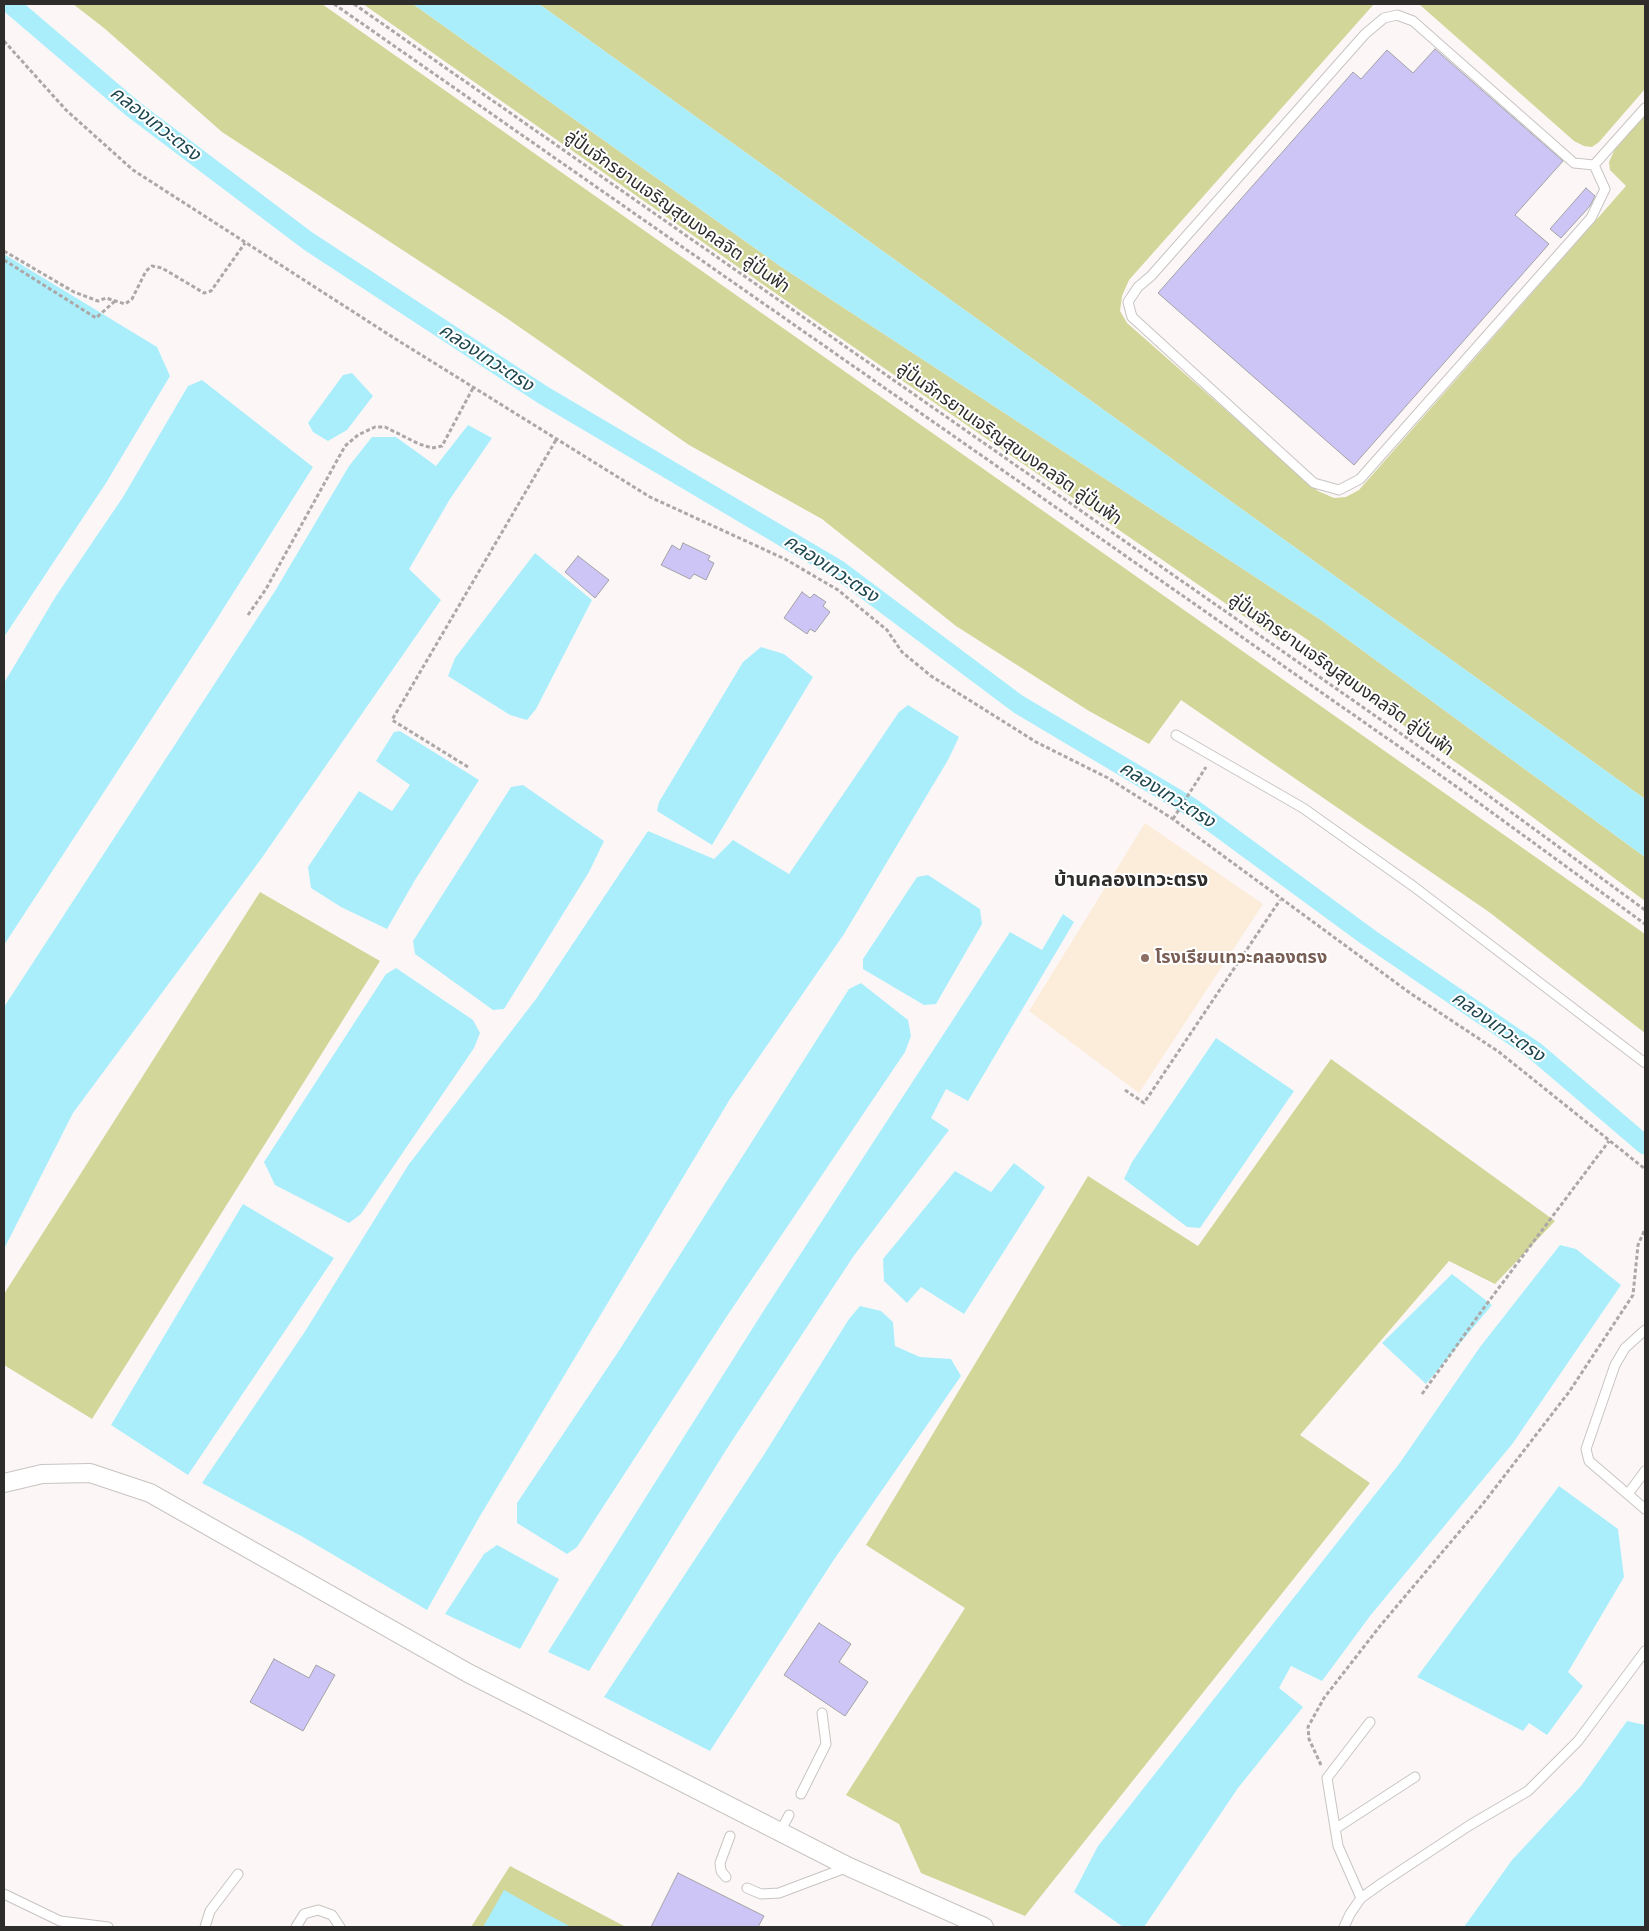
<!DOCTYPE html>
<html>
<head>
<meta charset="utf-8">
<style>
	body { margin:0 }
	#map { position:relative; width:1649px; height:1931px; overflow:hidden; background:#fcf7f6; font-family:"Open Sans",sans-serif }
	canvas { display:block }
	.frame { position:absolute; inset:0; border:5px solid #2e2d2c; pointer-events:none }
</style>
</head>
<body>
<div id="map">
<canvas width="1649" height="1931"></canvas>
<div class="frame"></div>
</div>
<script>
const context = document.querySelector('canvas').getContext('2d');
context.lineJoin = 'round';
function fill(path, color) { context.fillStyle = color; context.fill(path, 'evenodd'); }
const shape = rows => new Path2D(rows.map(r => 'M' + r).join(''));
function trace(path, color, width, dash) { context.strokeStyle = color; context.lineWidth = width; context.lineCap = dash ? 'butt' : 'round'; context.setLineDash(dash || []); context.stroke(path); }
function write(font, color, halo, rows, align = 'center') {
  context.font = font + ' "Open Sans","Noto Sans Thai",sans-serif'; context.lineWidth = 4; context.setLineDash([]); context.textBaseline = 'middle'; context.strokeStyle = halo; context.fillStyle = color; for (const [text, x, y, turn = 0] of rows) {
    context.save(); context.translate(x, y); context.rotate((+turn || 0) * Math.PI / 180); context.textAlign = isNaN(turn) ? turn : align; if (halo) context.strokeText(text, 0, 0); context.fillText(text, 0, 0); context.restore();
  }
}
fill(shape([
	[1145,823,1263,904,1139,1093,1029,1011]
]), '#fcecda');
fill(shape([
	[73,4,322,4,1645,934,1645,1033,1489,912,1181,700,1149,744,1089,711,956,626,822,519,689,445,505,317,222,132,104,28],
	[363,4,413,4,780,266,1321,620,1645,857,1645,901,1515,804,1304,655,1311,642,1290,628,1280,641,768,288],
	[539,4,1374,4,1129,280,1122,296,1120,311,1127,323,1318,491,1334,498,1346,497,1359,490,1626,186,1610,170,1609,162,1615,149,1645,114,1645,799],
	[1419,4,1645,4,1645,89,1599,142,1592,147,1584,146,1574,141],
	[260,892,380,961,92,1419,4,1365,4,1294],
	[1331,1059,1555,1221,1495,1284,1449,1261,1300,1435,1370,1483,1025,1916,921,1873,899,1824,846,1795,965,1608,866,1545,1088,1176,1198,1246],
	[510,1866,626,1927,471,1927]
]), '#d2d698');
fill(shape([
	[413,4,539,4,1645,799,1645,857,1321,620,780,266],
	[4,254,157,347,170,376,106,483,4,637],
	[352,373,373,396,347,430,328,441,313,432,308,423,343,375],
	[202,380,313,467,213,625,4,945,4,683,56,596,123,497,188,386],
	[468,425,492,438,450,499,409,569,441,600,261,859,73,1113,4,1249,4,1007,275,591,349,466,372,437,396,437,436,466],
	[535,553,592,600,536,709,527,720,510,715,448,676,455,658],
	[761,647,784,654,813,677,712,845,657,811,659,802,743,662],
	[908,705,959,737,948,760,844,934,730,1099,480,1516,427,1610,303,1537,202,1483,304,1333,409,1164,536,999,648,831,714,859,733,840,789,874,899,712],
	[400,731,479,780,415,880,387,929,341,907,311,888,308,867,359,791,392,811,410,785,376,761,394,732],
	[523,785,604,841,589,872,504,1009,493,1010,415,954,413,941,511,787],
	[928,875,980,909,982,924,936,1004,924,1005,863,969,863,959,917,877],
	[1063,914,1074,922,968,1101,946,1089,931,1118,949,1130,853,1257,726,1450,589,1671,548,1652,766,1307,1010,932,1042,950],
	[396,968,473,1020,480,1033,474,1048,361,1214,349,1223,275,1185,264,1162,386,974],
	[861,983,908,1020,911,1036,905,1052,727,1316,577,1547,567,1554,517,1523,517,1503,620,1349,849,989],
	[1216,1038,1294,1091,1200,1228,1187,1227,1124,1179,1132,1162],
	[1014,1163,1045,1187,964,1314,921,1287,907,1303,884,1281,883,1259,955,1171,991,1192],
	[243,1204,334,1258,188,1475,111,1425],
	[1560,1245,1576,1249,1621,1285,1513,1443,1370,1616,1322,1681,1291,1666,1279,1688,1303,1707,1238,1788,1144,1927,1123,1927,1074,1892,1098,1846,1399,1464,1480,1347],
	[1452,1274,1492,1305,1426,1384,1382,1343],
	[860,1306,881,1311,893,1322,895,1346,920,1357,951,1359,961,1376,833,1561,710,1751,604,1697,765,1453,849,1319],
	[1559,1486,1618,1529,1624,1577,1568,1672,1583,1686,1547,1735,1529,1723,1523,1731,1417,1677],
	[497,1545,559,1579,520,1649,445,1614,484,1554],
	[1627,1721,1645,1725,1645,1927,1464,1927,1512,1860,1581,1786],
	[504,1890,543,1912,571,1927,483,1927]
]), '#aaeefc');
trace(shape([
	[10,4,133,109,308,241,543,395,839,570,1018,704,1191,807,1368,937,1535,1051,1645,1145]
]), '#aaeefc', 19);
const building = shape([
	[1435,49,1563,161,1515,215,1549,244,1354,465,1158,293,1353,72,1361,79,1387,50,1413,73,1435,49],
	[1586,188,1595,196,1590,206,1561,238,1550,229,1586,188],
	[683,543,710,556,708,560,714,563,706,580,694,574,690,579,661,565,672,545,680,550,683,543],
	[578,556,609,580,595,598,565,572,578,556],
	[802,592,810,598,814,594,826,602,823,606,830,612,815,632,810,629,807,634,784,618,802,592],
	[819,1623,851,1644,839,1662,868,1682,845,1716,784,1675,819,1623],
	[274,1659,309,1678,316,1665,335,1675,303,1731,250,1702,274,1659],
	[678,1873,764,1916,758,1927,651,1927,678,1873]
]);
fill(building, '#cec5f7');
trace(building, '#a2a2a5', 1);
const service = shape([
	[1594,165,1605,189,1591,218,1360,479,1339,490,1314,483,1132,317,1128,302,1138,287,1151,276,1365,34,1384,18,1397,15,1413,21,1574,163,1594,165,1645,108],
	[1176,735,1303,808,1413,886,1645,1063],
	[1645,1330,1625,1348,1615,1365,1586,1449,1589,1461,1645,1509],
	[1628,1494,1645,1471],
	[801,1794,826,1744,822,1713],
	[1335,1829,1415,1777],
	[780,1832,789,1815],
	[726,1877,721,1871,720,1863,730,1836],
	[747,1888,761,1894,779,1893,848,1867],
	[4,1894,60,1921,108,1927],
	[1361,1898,1338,1846,1327,1778,1370,1722],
	[205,1927,210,1911,238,1874],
	[296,1927,304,1914,318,1910,332,1915,340,1927],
	[1344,1927,1350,1914,1361,1898,1382,1883,1470,1825,1528,1791,1578,1741,1645,1651]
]);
const minor = shape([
	[4,1483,42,1474,90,1473,150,1493,468,1673,849,1867,984,1927]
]);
trace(service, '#c8c4c2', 11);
trace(minor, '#c8c4c2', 20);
trace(shape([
	[334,4,1457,787,1645,924],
	[354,4,1463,777,1645,910],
	[4,41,66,110,133,170,394,338,650,497,785,559,838,590,887,630,902,652,931,676,1036,742,1108,778,1173,819,1410,993,1499,1052,1645,1169],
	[4,251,74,292,98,301,106,298,125,304,132,299,146,271,152,266,162,268,204,293,211,291,245,243],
	[4,260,96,318,115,301],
	[248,615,266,589,345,446,358,435,375,427,385,427,419,444,432,448,442,446,473,388],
	[468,767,392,720,556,440],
	[1173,819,1206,767],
	[1125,1090,1144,1103,1280,900],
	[1422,1394,1483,1309,1609,1141],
	[1321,1765,1309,1739,1308,1727,1324,1698,1380,1626,1482,1505,1569,1392,1633,1295,1638,1245,1645,1229]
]), '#aba8a7', 3, [4, 2.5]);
trace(service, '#fff', 9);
trace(minor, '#fff', 18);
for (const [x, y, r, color] of [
	[1145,958,5,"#8d6e63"]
]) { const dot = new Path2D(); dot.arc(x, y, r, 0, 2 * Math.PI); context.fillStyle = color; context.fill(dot); trace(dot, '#fff', 2); }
write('18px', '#2e2d2c', '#fff', [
	["ลู่ปั่นจักรยานเจริญสุขมงคลจิต ลู่ปั่นฟ้า",677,212,35],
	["ลู่ปั่นจักรยานเจริญสุขมงคลจิต ลู่ปั่นฟ้า",1009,444,35],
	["ลู่ปั่นจักรยานเจริญสุขมงคลจิต ลู่ปั่นฟ้า",1341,675,35]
]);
write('bold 18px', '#785e54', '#fff', [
	["โรงเรียนเทวะคลองตรง",1155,958]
], 'left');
write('italic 19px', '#1e464e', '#fff', [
	["คลองเทวะตรง",155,124,38],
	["คลองเทวะตรง",486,358,33],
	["คลองเทวะตรง",831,569,33],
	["คลองเทวะตรง",1167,795,32],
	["คลองเทวะตรง",1498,1027,35]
]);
write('bold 20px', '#2e2d2c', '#fff', [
	["บ้านคลองเทวะตรง",1131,880]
]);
</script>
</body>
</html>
